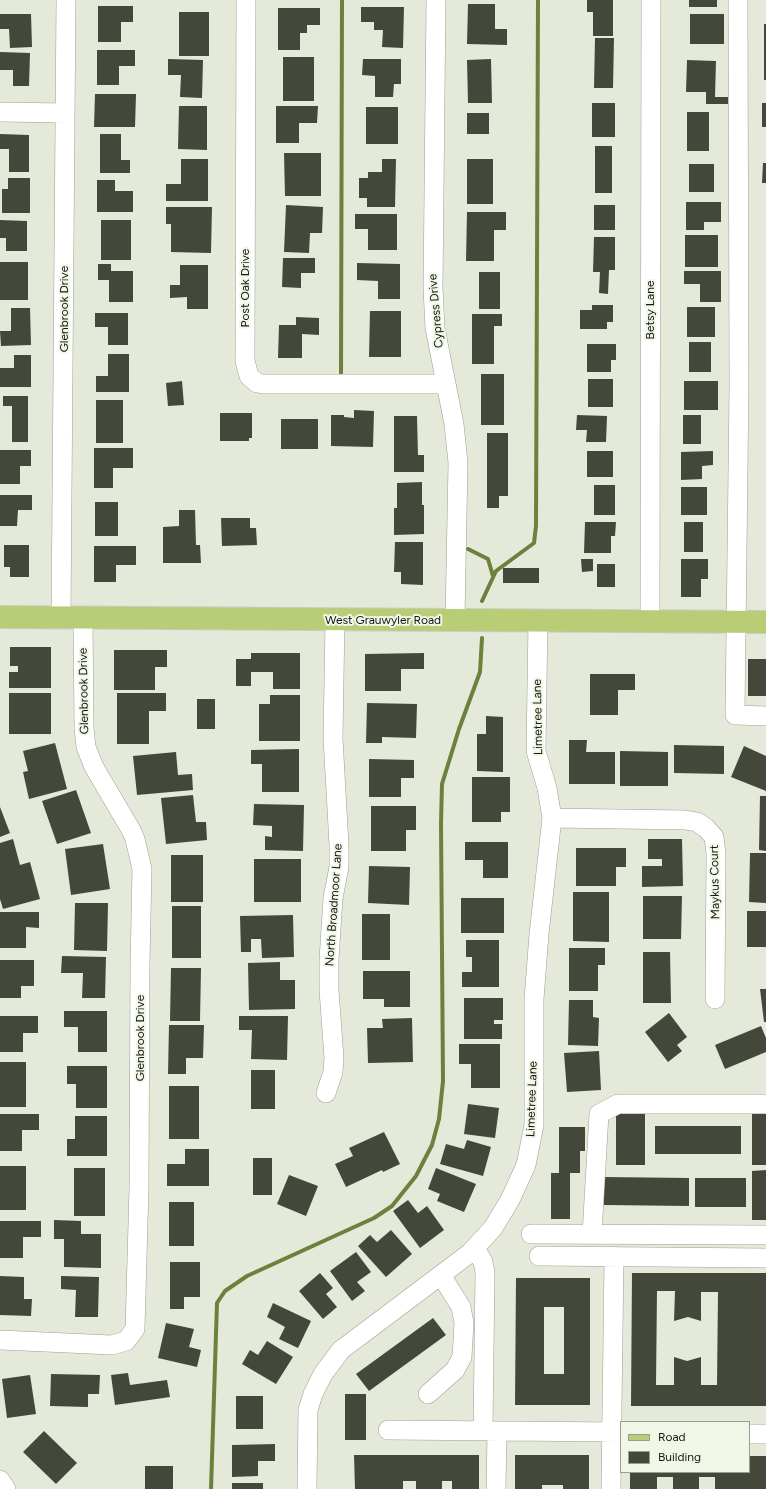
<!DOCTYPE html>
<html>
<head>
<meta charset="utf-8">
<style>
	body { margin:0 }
	#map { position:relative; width:766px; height:1489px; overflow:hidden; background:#e4e9da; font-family:Figtree,sans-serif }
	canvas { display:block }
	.legend { position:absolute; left:620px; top:1421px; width:130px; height:52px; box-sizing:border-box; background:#f1f7e7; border:1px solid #999d92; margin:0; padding:5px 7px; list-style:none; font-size:12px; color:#151712 }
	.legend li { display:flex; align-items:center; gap:8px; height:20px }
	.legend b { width:20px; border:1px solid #999d92 }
</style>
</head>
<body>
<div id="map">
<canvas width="766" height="1489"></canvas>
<ul class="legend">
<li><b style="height:5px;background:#b8cd76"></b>Road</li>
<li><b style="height:11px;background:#43483b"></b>Building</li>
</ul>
</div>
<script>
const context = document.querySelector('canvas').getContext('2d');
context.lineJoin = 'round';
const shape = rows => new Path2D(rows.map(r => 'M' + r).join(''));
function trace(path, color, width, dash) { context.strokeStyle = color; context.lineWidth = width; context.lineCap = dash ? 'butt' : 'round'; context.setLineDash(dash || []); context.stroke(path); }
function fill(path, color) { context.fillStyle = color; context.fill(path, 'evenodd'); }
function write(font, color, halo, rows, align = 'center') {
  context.font = font + ' Figtree,sans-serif'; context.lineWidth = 4; context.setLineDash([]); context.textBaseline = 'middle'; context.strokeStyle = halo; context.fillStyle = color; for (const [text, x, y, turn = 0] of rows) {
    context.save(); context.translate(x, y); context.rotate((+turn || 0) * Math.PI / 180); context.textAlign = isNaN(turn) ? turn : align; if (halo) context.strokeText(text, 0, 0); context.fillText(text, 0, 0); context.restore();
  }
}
trace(shape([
	[341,373,342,0],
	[468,549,488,559,493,576],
	[482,601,496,571,534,543,536,526,538,0],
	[211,1489,217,1303,225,1291,247,1276,374,1218,392,1206,416,1176,432,1145,439,1119,443,1081,441,823,442,784,459,729,480,672,482,638]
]), '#6c813c', 4);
fill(shape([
	[587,0,613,0,613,36,593,36,593,12,587,12],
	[689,0,717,0,717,7,689,7],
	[468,4,495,4,495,29,507,29,507,45,467,44],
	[98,6,133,6,133,22,121,22,121,42,98,42],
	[361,7,404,7,403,48,382,47,383,30,374,30,374,22,361,22],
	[278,8,320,8,320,25,307,25,307,33,300,33,300,50,278,50],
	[179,12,209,12,209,56,179,56],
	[0,14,31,14,32,47,10,48,9,29,0,29],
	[690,14,724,14,724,44,690,44],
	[764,24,766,24,766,80,764,80],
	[595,38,614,38,613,88,594,88],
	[97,50,135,50,135,66,119,66,119,85,97,85],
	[0,52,30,53,29,86,13,86,13,70,0,70],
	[283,57,314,57,314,101,283,101],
	[168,59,203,60,202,98,180,97,181,75,168,75],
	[363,59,401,59,401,84,394,84,393,97,375,97,375,76,362,75],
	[491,59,492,103,468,103,467,60],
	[687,60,716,61,715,97,728,97,728,104,706,104,706,92,686,92],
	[95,94,136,94,135,127,94,127],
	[592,103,615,103,615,137,592,137],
	[762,103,766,103,766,127,762,127],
	[179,106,207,106,207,150,178,149],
	[276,106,318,106,317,123,299,123,299,143,276,143],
	[366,107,398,107,398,144,366,144],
	[687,112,709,112,709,151,687,151],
	[467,113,489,113,489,134,467,134],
	[0,134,29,135,29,172,9,172,9,149,0,149],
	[100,134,121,134,121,160,130,160,130,173,100,173],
	[595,146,612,146,612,193,595,193],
	[284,153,321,153,321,196,285,196],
	[181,159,208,159,208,201,166,201,166,184,181,184],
	[382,159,396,159,395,207,367,207,367,198,359,198,359,178,368,178,368,172,382,172],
	[467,159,493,159,493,204,467,204],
	[763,163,766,163,766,183,762,183],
	[689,164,714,164,714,192,689,192],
	[8,178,30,178,30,213,2,213,2,189,8,189],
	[97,180,115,180,115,191,133,191,133,212,97,212],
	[686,202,721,202,721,222,704,222,704,230,686,230],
	[286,205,323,207,322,233,310,233,309,253,284,252],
	[594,205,615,205,615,230,594,230],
	[166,207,212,207,211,253,171,252,171,224,166,224],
	[467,212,506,212,506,230,494,230,494,261,466,261],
	[355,214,397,214,397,250,368,250,368,229,355,229],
	[0,220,27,221,27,251,6,251,6,238,0,238],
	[101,220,131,220,131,260,101,260],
	[685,235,718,235,718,267,685,267],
	[594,237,615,237,615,270,609,270,608,294,599,293,600,272,593,272],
	[283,258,315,258,315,273,301,273,301,288,282,287],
	[0,262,28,262,28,300,0,300],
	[357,263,400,264,400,299,378,299,378,281,357,280],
	[98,264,111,264,111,271,133,271,133,302,109,302,109,280,98,280],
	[180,265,208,265,208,309,187,309,187,297,170,298,170,285,180,285],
	[684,271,721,271,721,302,700,302,700,284,684,284],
	[479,272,500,272,500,309,479,309],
	[592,305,613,305,613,322,607,322,607,329,580,329,580,310,592,310],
	[687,307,715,307,715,337,687,337],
	[11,308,30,308,31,345,1,346,0,331,11,331],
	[370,311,401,311,401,357,369,357],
	[95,313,128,313,128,345,108,345,108,327,95,327],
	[472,314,502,314,502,326,494,326,494,364,472,364],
	[296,317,319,318,319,335,302,334,302,358,278,358,279,325,296,325],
	[689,342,711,342,711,372,689,372],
	[587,344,616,344,616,360,611,360,611,372,587,372],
	[108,354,129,354,129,392,96,392,96,376,108,376],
	[14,355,31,355,31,387,0,387,0,368,14,368],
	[481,374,504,374,504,425,481,425],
	[588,379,613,379,613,407,588,407],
	[182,381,184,405,168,406,166,383],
	[684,381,718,381,718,410,684,410],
	[3,396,28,396,28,442,12,442,12,406,3,406],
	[96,400,123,400,123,443,96,443],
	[354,410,374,411,373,447,331,446,331,415,344,415,344,417,354,418],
	[220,413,252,413,252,438,249,438,249,441,220,441],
	[577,415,607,416,606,442,586,442,587,430,576,430],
	[683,415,701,415,701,444,683,444],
	[394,416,417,416,418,455,424,455,424,472,394,472],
	[281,419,318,419,318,449,281,449],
	[487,433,508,433,508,496,499,496,499,508,487,508],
	[94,448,133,448,133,468,113,468,113,488,94,488],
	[0,450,31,450,31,466,20,466,20,484,0,484],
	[587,451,613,451,613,477,587,477],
	[713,451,713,465,702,466,702,479,681,480,681,452],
	[422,482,422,505,424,505,424,534,394,535,394,508,397,508,397,483],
	[594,485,615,485,615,515,594,515],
	[681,487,707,487,707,515,681,515],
	[0,495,32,495,32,510,18,510,17,526,0,526],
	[95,502,118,502,118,536,95,536],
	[179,510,195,510,196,545,200,545,201,563,163,563,163,527,179,526],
	[221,518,250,518,250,528,256,528,257,545,222,546],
	[585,522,616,522,615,536,611,536,611,553,584,553],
	[684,522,703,522,703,552,684,552],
	[395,542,423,542,423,585,401,584,401,572,394,572],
	[4,545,29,545,29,577,10,577,10,567,4,567],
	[94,546,136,546,136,565,116,565,116,582,94,582],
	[581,559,593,559,593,571,582,572],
	[681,559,708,559,708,579,701,579,701,597,681,597],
	[597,564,615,564,615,587,597,587],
	[503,568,539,568,539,583,503,583],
	[10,647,51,647,51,688,9,688,9,672,18,672,18,666,10,666],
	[114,650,167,650,167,667,155,667,155,690,114,690],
	[251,653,300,653,300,689,273,689,273,672,251,672,251,686,236,686,236,659,251,659],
	[424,653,424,669,401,669,401,691,365,691,365,654],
	[748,659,766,659,766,696,748,696],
	[590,674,635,674,635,690,618,690,618,715,590,715],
	[9,693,51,693,51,734,9,734],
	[117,693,166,693,166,711,149,711,149,744,117,744],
	[270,695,300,695,300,741,259,741,259,704,270,704],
	[197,699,215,699,215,729,197,729],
	[367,703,417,704,416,738,382,737,382,743,366,743],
	[486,716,503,717,503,772,477,771,477,734,486,734],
	[569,740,587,740,586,752,615,752,615,784,569,784],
	[55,743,67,789,29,799,23,772,28,771,23,751],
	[674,745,724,746,724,774,674,773],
	[744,746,766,756,766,791,731,777],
	[299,749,299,792,262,792,262,764,251,764,251,750],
	[620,751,668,752,668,786,620,786],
	[176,752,178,775,192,774,193,790,137,795,133,756],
	[369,759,414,760,414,778,401,778,401,797,369,797],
	[472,777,510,777,510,812,501,812,501,822,472,822],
	[76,790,91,833,57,844,42,801],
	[193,795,196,822,206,822,207,840,166,844,161,798],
	[760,796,766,796,766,851,759,850],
	[254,804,304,805,303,851,265,850,265,836,272,837,272,826,253,825],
	[371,806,416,806,416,830,406,830,406,851,371,851],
	[0,807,10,833,0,837],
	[13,839,20,865,30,862,40,899,3,909,0,899,0,843],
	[648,839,682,839,683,886,642,887,642,866,662,866,662,859,648,859],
	[465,842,508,842,508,878,483,878,483,860,465,860],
	[103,844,110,889,71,895,65,849],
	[576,848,626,848,626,867,616,867,616,886,576,886],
	[750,853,766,853,766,903,749,902],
	[171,855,203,855,203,902,171,902],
	[254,859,301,859,301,902,254,902],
	[369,866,410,867,409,905,368,903],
	[573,892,609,892,609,942,573,941],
	[643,896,682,896,681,939,643,939],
	[461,898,504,898,504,933,461,933],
	[75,903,108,903,107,951,74,950],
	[172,906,201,906,201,958,172,958],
	[747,911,766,911,766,947,747,947],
	[0,912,39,912,39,928,26,927,26,948,0,948],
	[362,914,390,914,390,960,362,960],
	[293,915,294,957,262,958,261,939,251,939,251,952,241,952,240,916],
	[466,940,499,940,499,987,462,987,462,972,472,972,472,957,466,957],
	[569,948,605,948,605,965,598,965,598,991,569,991],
	[643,952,670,952,671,1003,643,1003],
	[62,956,106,957,105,998,82,998,83,973,61,973],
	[0,960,34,960,34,986,21,986,21,998,0,998],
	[280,962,280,980,295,980,295,1009,249,1010,248,963],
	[171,968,201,968,200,1021,170,1021],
	[363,971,410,971,410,1007,384,1007,384,999,363,999],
	[760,989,766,989,766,1022,764,1022],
	[464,998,503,998,503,1020,494,1020,494,1024,502,1024,502,1039,464,1039],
	[569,1000,593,1000,593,1017,599,1018,598,1046,568,1045],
	[64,1011,107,1011,107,1052,78,1052,78,1027,64,1027],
	[669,1013,687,1037,677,1045,682,1051,668,1062,645,1032],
	[0,1016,38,1016,38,1033,23,1033,23,1052,0,1052],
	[239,1016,288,1016,287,1060,251,1059,252,1030,239,1030],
	[412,1018,413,1062,368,1063,367,1028,383,1028,382,1019],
	[169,1025,204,1025,203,1058,186,1058,186,1074,168,1074],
	[761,1026,766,1038,766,1052,725,1069,715,1045],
	[459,1044,500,1044,500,1088,471,1088,471,1064,459,1064],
	[599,1051,601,1090,567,1092,564,1053],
	[0,1062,26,1062,26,1107,0,1107],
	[67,1066,107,1066,107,1108,76,1108,76,1084,67,1084],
	[251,1070,275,1070,275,1109,251,1109],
	[169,1086,199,1086,199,1139,169,1139],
	[468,1104,499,1108,495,1138,464,1134],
	[616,1113,645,1113,645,1165,616,1165],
	[752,1113,766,1113,766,1165,752,1165],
	[0,1114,39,1114,39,1130,22,1130,22,1151,0,1151],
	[75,1116,107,1116,107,1156,67,1156,67,1139,75,1139],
	[655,1126,741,1126,741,1154,655,1154],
	[559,1127,585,1127,585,1151,580,1151,580,1173,570,1173,570,1219,551,1219,551,1173,559,1173],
	[384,1132,400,1164,383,1172,382,1170,346,1187,335,1164,353,1156,349,1148],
	[467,1140,491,1147,483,1176,440,1164,446,1144,464,1149],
	[185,1149,209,1149,209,1186,167,1186,167,1164,185,1164],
	[253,1158,272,1158,272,1195,253,1195],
	[0,1166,26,1166,26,1210,0,1210],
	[74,1168,105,1168,105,1216,74,1216],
	[436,1168,476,1184,464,1212,437,1201,440,1194,428,1189],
	[766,1170,766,1220,752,1220,752,1171],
	[289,1175,318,1186,306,1216,277,1204],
	[604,1177,689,1178,689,1206,604,1205],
	[695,1178,746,1178,746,1207,695,1207],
	[408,1200,418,1213,427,1206,444,1230,420,1248,393,1211],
	[169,1202,194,1202,194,1246,169,1246],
	[54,1220,81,1221,81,1234,101,1234,101,1268,64,1267,64,1239,54,1239],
	[0,1221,41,1221,41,1237,23,1237,23,1258,0,1258],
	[391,1230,412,1254,386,1277,358,1246,370,1235,377,1242],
	[356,1252,371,1272,357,1282,365,1291,352,1301,330,1271],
	[170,1262,200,1262,200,1297,184,1297,184,1309,170,1309],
	[320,1273,333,1288,326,1294,337,1307,323,1319,299,1291],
	[632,1273,766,1273,766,1406,631,1406],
	[657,1291,675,1291,674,1321,688,1317,701,1321,701,1292,718,1292,717,1385,701,1385,701,1357,687,1361,674,1357,674,1385,656,1385],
	[0,1276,24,1277,24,1299,32,1299,31,1316,0,1315],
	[61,1276,99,1277,98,1317,75,1317,76,1290,61,1289],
	[516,1278,590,1278,590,1405,515,1405],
	[544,1307,564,1307,564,1374,544,1374],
	[273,1303,311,1321,298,1348,279,1339,285,1327,267,1317],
	[433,1318,446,1335,369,1391,356,1374],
	[166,1323,194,1329,189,1347,201,1350,197,1367,158,1358],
	[267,1341,293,1357,276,1384,242,1364,250,1350,258,1355],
	[128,1373,130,1385,167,1380,170,1397,115,1405,111,1375],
	[51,1374,100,1375,99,1394,88,1394,88,1407,50,1406],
	[30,1375,36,1414,7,1418,2,1379],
	[345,1394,366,1394,366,1440,345,1440],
	[236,1396,263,1396,263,1429,236,1429],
	[44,1431,77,1463,56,1484,23,1452],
	[275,1444,275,1461,258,1461,258,1476,232,1477,232,1445],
	[354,1455,479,1455,479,1489,452,1489,452,1481,442,1481,442,1489,416,1489,416,1481,403,1481,403,1489,355,1489],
	[515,1455,589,1455,589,1489,563,1489,563,1485,542,1485,542,1489,515,1489],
	[749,1456,766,1456,766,1489,715,1489,715,1477,699,1477,699,1489,673,1489,673,1477,657,1477,657,1489,630,1489,630,1472,749,1472],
	[145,1466,173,1466,173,1489,145,1489],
	[232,1483,263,1483,263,1489,232,1489]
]), '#43483b');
const minor = shape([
	[246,0,245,361,249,376,257,383,263,384,445,384],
	[436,0,433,288,435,328,454,424,458,463,455,620],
	[738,0,739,387,735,715,766,716],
	[0,112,65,113],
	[61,618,66,0],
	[650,620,651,0],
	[552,818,685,820,697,822,706,828,714,837,716,854,715,999],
	[326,1093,333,1072,334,1058,329,990,329,960,333,898,339,867,339,845,333,738,335,620],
	[531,1234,766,1235],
	[592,1234,599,1114,618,1104,766,1104],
	[475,1248,483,1262,485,1272,483,1431],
	[539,1256,766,1258],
	[0,1340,112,1345,126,1341,135,1329,139,1188,140,964,142,869,135,839,131,830,94,767,86,747,84,728,83,618],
	[428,1394,455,1370,462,1357,464,1323,461,1307,441,1275],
	[388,1430,621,1432],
	[749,1434,766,1434],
	[0,1480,6,1489],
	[307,1489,308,1410,313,1394,323,1374,341,1350,470,1253,493,1228,510,1200,526,1165,534,1125,534,999,539,934,552,818,547,788,536,751,538,620],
	[496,1489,497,1431],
	[611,1489,614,1256]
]);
const major = shape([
	[0,617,766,622]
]);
trace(minor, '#9ba091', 20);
trace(major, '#cccccb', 24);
trace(minor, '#fff', 19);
trace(major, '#b8cd76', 22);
write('12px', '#151712', '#f1f7e7', [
	["Post Oak Drive",245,288,-90],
	["Glenbrook Drive",64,309,-90],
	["Betsy Lane",650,310,-90],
	["Cypress Drive",436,311,-95],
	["West Grauwyler Road",383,620],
	["Glenbrook Drive",84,691,-91],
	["Limetree Lane",538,717,-91],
	["Maykus Court",715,882,-91],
	["North Broadmoor Lane",334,905,-86],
	["Glenbrook Drive",140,1038,-90],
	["Limetree Lane",532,1099,-88]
]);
</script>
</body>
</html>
